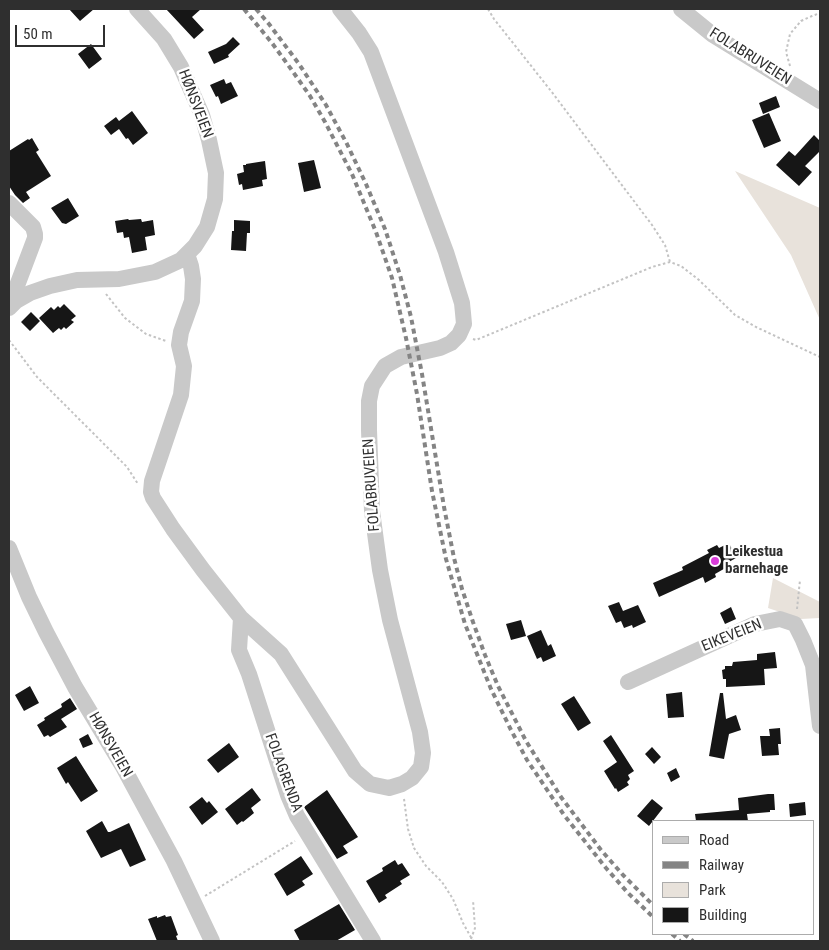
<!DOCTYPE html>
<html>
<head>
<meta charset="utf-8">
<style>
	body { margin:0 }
	#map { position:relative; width:829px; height:950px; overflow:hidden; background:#fff; font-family:"Roboto Condensed",sans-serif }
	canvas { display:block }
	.frame { position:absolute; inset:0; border:10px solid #2f2f2f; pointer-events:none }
	.legend { position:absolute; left:652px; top:820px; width:162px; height:115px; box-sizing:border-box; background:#fff; border:1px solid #acacac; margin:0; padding:6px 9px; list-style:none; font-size:15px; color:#2f2f2f }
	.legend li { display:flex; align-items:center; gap:10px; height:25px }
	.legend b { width:25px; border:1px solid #acacac }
	.scale { position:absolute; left:15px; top:25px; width:90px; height:22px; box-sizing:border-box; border:2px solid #2f2f2f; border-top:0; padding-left:6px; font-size:15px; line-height:18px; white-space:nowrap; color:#2f2f2f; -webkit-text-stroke:4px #fff; paint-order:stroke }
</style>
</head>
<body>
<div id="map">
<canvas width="829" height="950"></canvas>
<div class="frame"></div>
<ul class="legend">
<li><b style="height:6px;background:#c9c9c9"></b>Road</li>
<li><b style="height:6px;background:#848484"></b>Railway</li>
<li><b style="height:14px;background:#e8e2db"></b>Park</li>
<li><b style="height:14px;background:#161616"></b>Building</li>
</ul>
<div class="scale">50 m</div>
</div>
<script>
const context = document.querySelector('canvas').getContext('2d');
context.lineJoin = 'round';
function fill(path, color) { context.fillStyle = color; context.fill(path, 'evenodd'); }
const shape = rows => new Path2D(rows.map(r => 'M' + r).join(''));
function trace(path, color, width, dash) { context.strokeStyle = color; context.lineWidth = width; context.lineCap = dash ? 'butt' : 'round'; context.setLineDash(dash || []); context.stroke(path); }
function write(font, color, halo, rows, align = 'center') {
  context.font = font + ' "Roboto Condensed",sans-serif'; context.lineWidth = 5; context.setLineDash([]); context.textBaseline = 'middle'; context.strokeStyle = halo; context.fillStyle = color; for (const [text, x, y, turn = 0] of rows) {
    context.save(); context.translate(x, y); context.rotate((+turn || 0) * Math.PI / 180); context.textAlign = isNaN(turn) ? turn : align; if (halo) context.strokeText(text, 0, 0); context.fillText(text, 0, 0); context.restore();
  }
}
fill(shape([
	[735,171,820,208,820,320,791,255],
	[773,578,820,602,820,618,801,619,768,608]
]), '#e8e2db');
fill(shape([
	[69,9,94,9,80,21],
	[166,9,201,9,192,17,204,30,194,39],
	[233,37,240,44,228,55,229,57,214,64,208,52,226,44],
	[91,44,102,59,89,69,78,54],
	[224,79,226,84,231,82,238,96,221,104,218,96,216,97,210,85],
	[776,96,780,107,763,114,759,103],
	[132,111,148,133,133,145,128,138,126,139,119,129,111,135,104,126,116,117,119,121],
	[769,113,781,141,764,148,752,120],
	[814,135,820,141,820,151,805,166,812,172,799,186,776,165,789,151,795,156],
	[32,138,39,150,36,152,51,176,26,192,30,198,23,203,15,195,9,186,9,151,28,139,29,140],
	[314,160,321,188,304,192,298,163],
	[265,161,267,179,262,180,263,186,243,190,242,184,239,185,237,174,244,172,243,165,246,165,246,164],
	[68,198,79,216,66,224,62,223,51,208],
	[128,219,129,220,141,219,142,222,153,220,155,235,145,237,147,250,132,253,129,237,124,238,123,232,117,233,115,221],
	[234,220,250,221,250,233,247,233,246,251,231,250,232,231,234,231],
	[64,304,76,316,71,320,74,322,66,329,64,327,61,330,59,328,53,333,39,318,51,307,54,310,58,306,60,308],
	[31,312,40,321,30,331,21,322],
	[729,543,736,558,727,563,729,566,715,574,716,577,705,583,703,577,659,597,653,583,683,570,682,567,709,553,707,550,717,545,719,548],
	[619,602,623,611,638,605,646,622,633,628,632,625,624,628,621,621,616,623,608,606],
	[731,607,736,619,725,624,720,613],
	[521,620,526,636,511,640,506,624],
	[541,630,548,646,551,644,556,656,543,662,541,657,537,659,527,636],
	[775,652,777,668,764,669,765,685,726,687,726,679,723,679,722,670,725,669,725,666,732,666,733,662,757,660,757,654],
	[30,686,39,703,24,711,15,695],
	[682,692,684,717,668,718,666,694],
	[720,693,723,693,726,719,736,715,741,730,729,734,724,759,709,756],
	[574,696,591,723,578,731,561,704],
	[70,698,77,709,61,719,67,727,50,737,48,735,44,737,37,725,45,720,44,718,62,707,61,704],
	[780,728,781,744,778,744,779,755,762,756,760,736,770,736,769,729],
	[88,734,93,744,83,748,79,739],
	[611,735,634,771,628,775,630,779,627,782,629,785,618,792,616,788,615,789,604,771,617,762,603,741],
	[229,743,239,757,218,773,207,760],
	[652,747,661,757,654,764,645,754],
	[76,756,98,791,81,802,68,782,66,784,57,768],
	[676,768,680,777,671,782,667,773],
	[252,788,261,800,251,808,254,813,243,822,242,821,237,825,225,809],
	[327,790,358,837,343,846,348,853,337,859,304,807],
	[768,794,774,794,775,810,770,810,770,812,747,814,748,821,696,821,695,814,739,810,738,798],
	[202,797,207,803,209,801,218,812,202,825,189,807],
	[652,799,663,808,649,826,637,816],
	[805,802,806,815,790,817,789,804],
	[102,821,108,832,110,832,129,823,146,860,130,867,121,849,101,858,86,831],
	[301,856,313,874,302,881,305,885,287,896,274,874],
	[395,860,398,865,402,863,410,875,400,881,402,884,385,895,387,898,379,903,366,881,383,871,382,868],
	[339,904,355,930,336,941,300,941,294,930],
	[165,915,166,917,171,916,178,935,176,936,178,941,157,941,148,919,157,916,157,918]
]), '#161616');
trace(shape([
	[488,9,494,19,551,91,652,225,665,245,670,262],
	[790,66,786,52,790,34,801,21,812,16,820,13],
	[106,294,125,318,146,334,166,341],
	[473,339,476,340,652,267,670,262,681,266,699,280,735,315,756,327,820,357],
	[9,340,37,377,127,467,138,484],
	[797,609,800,580],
	[404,799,408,829,414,848,426,866,442,882,453,899,463,923,473,941],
	[205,896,295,841],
	[471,939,475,928,473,900]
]), '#c3c3c3', 2, [2.5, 2.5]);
trace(shape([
	[681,9,713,35,820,101],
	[9,203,33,227,35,234,35,238,15,291,16,301],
	[187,254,191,266,193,279,192,301,181,332,179,345,184,366,181,395,152,481,151,492,153,498,173,529,203,570,241,618,281,654,355,771,370,784,389,788,402,784,412,778,421,767,423,753,420,732,390,620,380,570,372,511,369,430,369,401,372,386,385,366,401,357,440,348,451,343,459,335,464,324,463,313,462,303,446,252,371,52,359,33,340,9],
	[9,308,16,301,30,293,50,286,77,280,119,279,155,272,181,260,195,246,207,227,215,199,216,173,209,140,202,115,181,67,164,39,137,9],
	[9,548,29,597,46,632,75,687,122,765,174,861,212,941],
	[241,618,239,650,249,674,288,795,297,816,373,941],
	[628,682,755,624,780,619,795,624,803,640,813,665,820,726]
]), '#c9c9c9', 16);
trace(shape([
	[244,9,272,43,291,69,310,96,325,122,352,174,376,232,392,278,406,338,417,394,432,491,446,559,465,624,491,689,511,730,527,760,564,815,606,868,628,893,653,917],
	[256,9,269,24,299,64,326,105,347,144,366,184,385,229,400,275,411,317,422,374,444,507,454,558,462,589,473,622,485,655,498,686,526,741,561,797,601,850,623,875,653,905],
	[672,934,680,941],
	[684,934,693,941]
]), '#848484', 4, [5, 4]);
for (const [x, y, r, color] of [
	[715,561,5,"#da3dda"]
]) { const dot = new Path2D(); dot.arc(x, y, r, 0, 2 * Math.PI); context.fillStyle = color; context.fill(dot); trace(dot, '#fff', 2); }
write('15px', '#2f2f2f', '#fff', [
	["FOLABRUVEIEN",750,57,32],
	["HØNSVEIEN",195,104,69],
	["FOLABRUVEIEN",372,485,-94],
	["EIKEVEIEN",732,636,-22],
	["HØNSVEIEN",110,745,60],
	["FOLAGRENDA",283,773,70]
]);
write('bold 15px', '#2f2f2f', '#fff', [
	["Leikestua",725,552],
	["barnehage",725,569]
], 'left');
</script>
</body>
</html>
